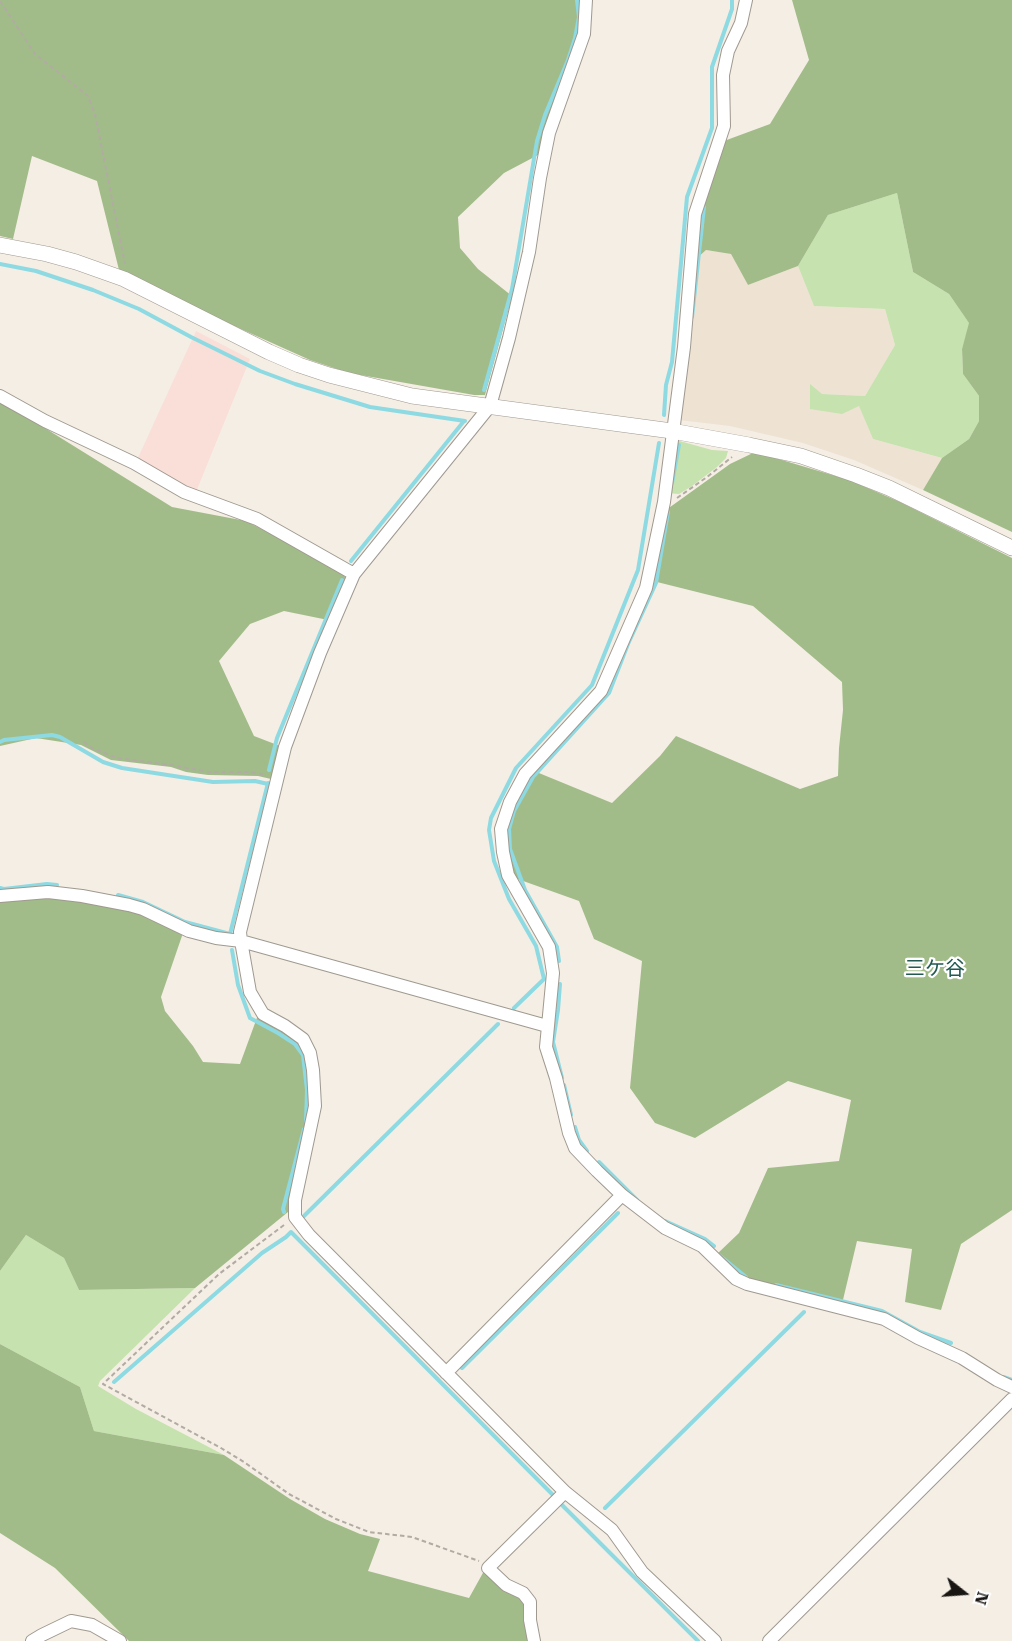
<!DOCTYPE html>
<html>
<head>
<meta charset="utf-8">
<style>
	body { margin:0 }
	#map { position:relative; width:1012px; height:1641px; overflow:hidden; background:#f5eee5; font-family:"Roboto Serif",serif }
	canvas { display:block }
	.north { position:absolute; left:934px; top:1563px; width:60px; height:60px; -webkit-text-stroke:4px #fff; paint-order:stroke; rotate:107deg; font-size:16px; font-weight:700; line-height:24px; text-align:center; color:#181512 }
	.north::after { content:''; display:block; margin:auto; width:21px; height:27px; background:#181512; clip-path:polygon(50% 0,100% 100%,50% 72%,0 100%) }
</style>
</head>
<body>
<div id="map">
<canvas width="1012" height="1641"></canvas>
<div class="north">N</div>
</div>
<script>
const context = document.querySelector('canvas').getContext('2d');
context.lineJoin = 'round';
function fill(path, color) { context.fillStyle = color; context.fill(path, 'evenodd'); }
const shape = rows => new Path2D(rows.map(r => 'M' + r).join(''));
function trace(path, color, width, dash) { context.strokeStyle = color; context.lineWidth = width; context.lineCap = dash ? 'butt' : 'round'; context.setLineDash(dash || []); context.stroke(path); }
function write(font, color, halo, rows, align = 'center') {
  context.font = font + ' "Roboto Serif","Noto Sans JP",serif'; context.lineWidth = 4.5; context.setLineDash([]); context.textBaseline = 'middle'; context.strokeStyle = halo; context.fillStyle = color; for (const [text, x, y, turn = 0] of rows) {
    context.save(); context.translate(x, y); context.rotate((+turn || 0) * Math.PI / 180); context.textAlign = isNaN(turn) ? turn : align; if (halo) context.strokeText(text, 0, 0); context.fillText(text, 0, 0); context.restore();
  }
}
fill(shape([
	[706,250,731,254,748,285,798,266,814,306,885,309,895,345,865,396,822,394,810,408,859,405,873,439,942,458,923,490,854,460,803,443,730,426,679,420,694,261]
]), '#eee2d3');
fill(shape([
	[196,331,250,359,196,492,137,460]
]), '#f9dfd8');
fill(shape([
	[897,193,913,272,949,294,970,324,962,349,963,374,979,396,979,421,969,439,942,458,873,439,859,406,842,414,810,409,810,384,822,394,865,396,895,345,885,309,814,306,798,266,828,215],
	[676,440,712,450,728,451,726,458,717,467,692,486,679,494,667,493],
	[26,1235,64,1258,79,1290,195,1288,100,1381,98,1386,136,1409,224,1455,94,1431,80,1387,0,1344,0,1271]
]), '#c6e2ae');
fill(shape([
	[0,0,580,0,578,40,545,127,538,155,504,173,458,217,460,248,478,269,512,296,485,395,474,395,349,373,310,360,203,312,119,270,97,181,32,156,13,239,0,236],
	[792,0,1012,0,1012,532,923,490,942,458,969,439,979,421,979,396,963,374,962,349,969,323,949,294,913,272,897,193,828,215,798,266,748,285,731,254,706,250,694,261,699,214,724,141,770,124,809,60],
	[0,402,19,412,172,507,246,521,344,572,345,578,328,620,284,611,250,624,219,661,254,736,280,746,271,779,258,776,208,775,186,772,171,767,111,760,81,745,36,738,0,746],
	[755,452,849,480,900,502,1012,558,1012,1210,961,1244,941,1310,905,1302,912,1249,857,1241,842,1304,740,1277,716,1255,739,1233,768,1168,839,1161,851,1100,788,1081,695,1138,655,1123,630,1088,642,961,594,939,579,901,512,877,506,829,514,804,534,771,612,803,660,756,676,736,800,789,838,776,839,748,843,710,842,682,753,606,653,581,666,510,730,464],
	[48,896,122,907,155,920,183,933,161,997,165,1011,193,1046,203,1062,240,1064,258,1015,295,1039,306,1052,310,1086,308,1119,302,1154,290,1194,288,1212,195,1288,79,1290,64,1258,26,1235,0,1271,0,899],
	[0,1344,80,1387,94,1431,224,1455,290,1499,325,1519,360,1534,380,1539,368,1571,469,1598,484,1571,523,1597,530,1641,129,1641,55,1568,0,1533]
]), '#a2bc89');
trace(shape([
	[0,264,36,271,93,290,139,309,191,337,260,371,295,384,370,407,465,421],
	[692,317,704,207],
	[484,390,512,289,537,141,545,115,568,60,575,38,579,17,577,0],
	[664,415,666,385,672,362,687,197,712,128,712,67,732,9,732,0],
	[672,483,679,445],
	[351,561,464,421],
	[0,742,4,740,52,735,60,737,103,762,122,768,213,782,255,781,268,784],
	[269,770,277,738,342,580],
	[0,888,4,889,47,884,57,885],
	[118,895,143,902,185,922,230,934,268,783],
	[232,950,238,985,250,1018,278,1033,295,1044,303,1055,307,1090,306,1122],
	[559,961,557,947,525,890,510,849,509,829,514,811,533,777,609,693,628,644,656,583,668,512],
	[560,984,558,1010,553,1042,562,1078],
	[514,1008,544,979,536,946,509,899,494,861,489,830,491,818,516,768,592,685,638,570,659,443],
	[564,1085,571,1115],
	[575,1127,579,1140,587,1151],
	[599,1162,637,1200],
	[284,1212,283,1209,304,1129],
	[304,1216,498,1024],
	[665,1221,705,1239,714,1246],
	[719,1255,746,1277],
	[776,1285,882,1311,920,1332,951,1343],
	[462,1368,618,1213],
	[1004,1377,1012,1380],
	[114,1382,262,1253,286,1237,291,1232,553,1495],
	[561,1504,698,1641],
	[605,1508,804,1312]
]), '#8ddae3', 4);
const minor = shape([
	[586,0,584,34,549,133,540,178,529,252,509,338,490,406,354,574,320,653,285,747,240,932,241,941,250,992,263,1014,285,1026,303,1039,310,1053,313,1070,315,1106,295,1200,295,1217,309,1235,565,1492,612,1530,642,1572,715,1641],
	[746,0,741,23,728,51,723,75,724,126,695,214,684,347,664,502,646,588,601,691,525,774,510,802,501,829,503,852,508,875,549,947,553,973,546,1047,556,1078,569,1133,575,1148,597,1171,622,1195,665,1228,702,1246,736,1279,747,1284,884,1319,918,1338,962,1358,997,1380,1012,1387],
	[0,396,45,421,134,463,184,492,257,519,354,574],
	[0,896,48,892,82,896,129,905,143,909,189,931,216,938,241,941,547,1026],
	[446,1373,622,1195],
	[32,1641,42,1635,71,1621,92,1625,120,1641],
	[534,1641,530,1620,530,1602,523,1593,506,1585,488,1568,565,1492],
	[769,1641,1012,1399]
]);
const tertiary = shape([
	[0,245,47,254,76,262,124,279,269,352,299,365,329,375,412,396,672,431,749,445,801,456,856,475,889,488,1012,548]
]);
trace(minor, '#9f9990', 14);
trace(tertiary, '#9f9990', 16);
trace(shape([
	[0,1,35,54,88,96,95,114,125,264],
	[677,498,707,477,732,457],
	[84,742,92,748,117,758,171,765,210,772,251,772,266,775],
	[284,1225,219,1274,103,1384,221,1448,244,1462,289,1494,336,1519,369,1532,412,1537,479,1561]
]), '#b1aba4', 2, [4.5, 3]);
trace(minor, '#fff', 12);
trace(tertiary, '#fff', 15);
write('20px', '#225a52', '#fff', [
	["三ケ谷",935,969]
]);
</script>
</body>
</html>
